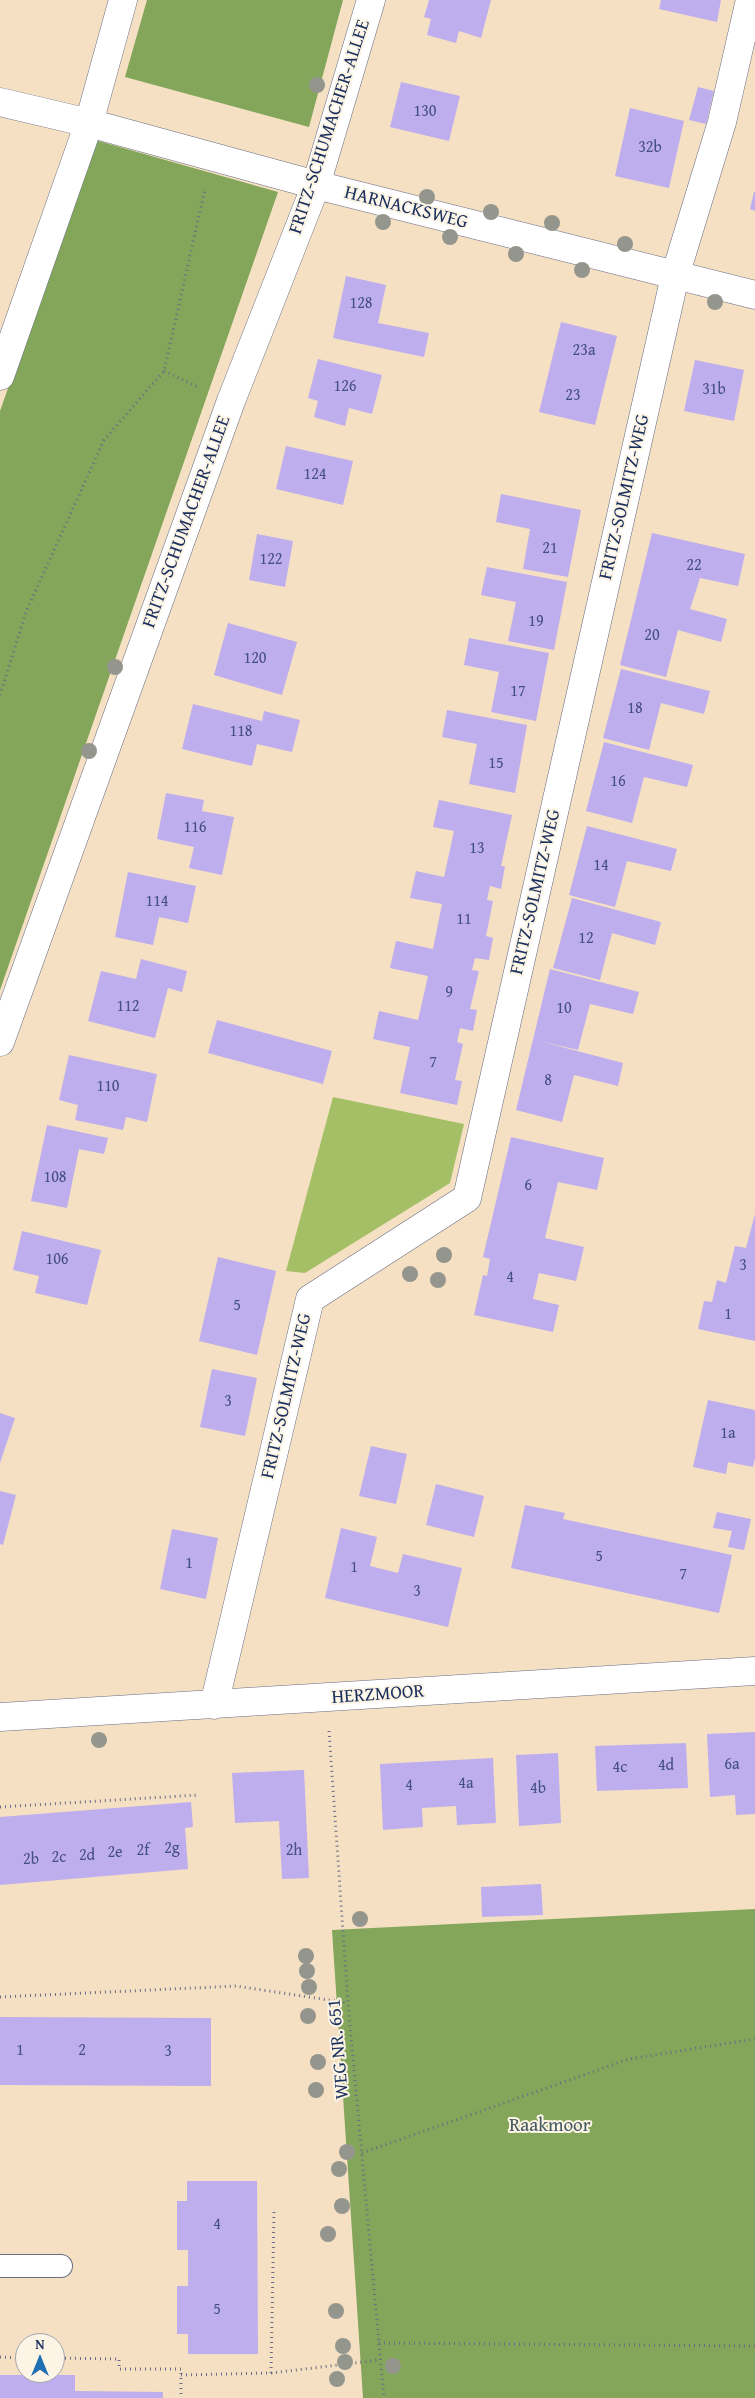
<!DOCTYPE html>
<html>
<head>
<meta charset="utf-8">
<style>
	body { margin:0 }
	#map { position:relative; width:755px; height:2398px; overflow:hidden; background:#f5e0c4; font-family:"Gentium Book Plus",serif }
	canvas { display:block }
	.north { position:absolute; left:15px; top:2333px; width:50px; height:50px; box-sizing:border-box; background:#fcf5e5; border:1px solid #a2a6af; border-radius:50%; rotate:0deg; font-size:14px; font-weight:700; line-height:20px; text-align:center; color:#1b2f5e }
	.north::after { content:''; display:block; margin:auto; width:18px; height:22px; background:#1f6fb2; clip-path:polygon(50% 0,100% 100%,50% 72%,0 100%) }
</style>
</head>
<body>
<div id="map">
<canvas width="755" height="2398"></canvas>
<div class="north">N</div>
</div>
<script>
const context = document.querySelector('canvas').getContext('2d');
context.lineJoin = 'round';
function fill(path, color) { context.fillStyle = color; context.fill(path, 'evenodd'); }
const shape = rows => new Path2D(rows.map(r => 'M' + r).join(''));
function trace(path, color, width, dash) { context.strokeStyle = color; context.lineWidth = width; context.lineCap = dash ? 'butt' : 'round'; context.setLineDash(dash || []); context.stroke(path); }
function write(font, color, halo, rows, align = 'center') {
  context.font = font + ' "Gentium Book Plus",serif'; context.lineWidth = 4; context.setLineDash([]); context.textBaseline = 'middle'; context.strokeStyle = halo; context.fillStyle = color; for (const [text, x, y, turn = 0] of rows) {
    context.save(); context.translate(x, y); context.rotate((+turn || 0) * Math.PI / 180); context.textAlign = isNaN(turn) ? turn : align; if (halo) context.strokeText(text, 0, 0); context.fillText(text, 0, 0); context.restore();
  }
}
fill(shape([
	[333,1097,464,1124,450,1183,305,1273,286,1271]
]), '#a4bf65');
fill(shape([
	[147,0,343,0,309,127,125,77],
	[95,140,278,192,0,990,0,411],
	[755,1909,755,2398,363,2398,332,1930]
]), '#83a65a');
fill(shape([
	[429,0,491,0,481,38,459,31,456,43,427,35,431,19,424,17],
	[661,0,721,0,717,22,659,9],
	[401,82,460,96,449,141,390,127],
	[698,87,714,91,706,124,689,120],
	[630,108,684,121,669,188,615,176],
	[754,192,755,192,755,211,750,209],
	[346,276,386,285,378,323,429,333,424,357,333,338],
	[561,322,617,336,595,425,539,412],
	[318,359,382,375,372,414,349,408,345,426,314,417,318,401,308,398],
	[695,360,744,370,734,421,684,411],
	[286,446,353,461,343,505,276,489],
	[501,494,581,510,568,577,523,569,530,529,496,522],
	[652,533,745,554,738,586,700,578,690,609,727,619,721,642,678,630,666,677,620,665],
	[257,534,293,541,285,587,249,580],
	[487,567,567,582,554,650,508,641,516,602,481,595],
	[228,623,297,642,282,695,214,675],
	[469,638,549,653,536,721,491,712,499,672,464,665],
	[621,669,710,691,704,714,661,703,649,750,603,738],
	[193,704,262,721,264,711,300,720,292,752,257,744,252,766,182,749],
	[447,710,527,725,515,793,469,784,477,744,442,737],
	[604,742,693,765,687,787,644,777,632,823,586,811],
	[166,793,204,800,202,811,234,817,222,875,189,868,194,847,157,839],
	[439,800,512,815,501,866,505,866,501,889,490,886,487,900,493,901,486,936,493,938,489,960,475,958,472,970,479,971,470,1009,477,1010,473,1031,460,1028,457,1042,463,1044,455,1080,462,1081,457,1105,400,1093,410,1047,373,1039,379,1011,418,1020,428,976,390,968,396,941,433,949,442,904,410,898,416,871,444,877,454,831,433,827],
	[587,826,677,849,671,871,627,861,615,907,569,895],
	[128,872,196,886,188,923,159,917,153,945,115,937],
	[572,898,661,922,655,945,612,933,600,980,553,968],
	[141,959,187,971,182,992,168,988,155,1038,88,1021,101,971,136,979],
	[550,969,639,992,633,1014,590,1004,578,1050,539,1041,623,1063,618,1086,574,1075,562,1122,516,1110],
	[217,1020,332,1051,323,1084,208,1053],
	[69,1055,157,1074,147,1122,126,1117,123,1130,75,1120,78,1105,59,1100],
	[47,1125,108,1138,104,1154,79,1149,67,1208,31,1201],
	[511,1137,604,1158,597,1190,558,1182,545,1238,584,1247,576,1281,539,1273,533,1299,559,1305,553,1332,474,1315,483,1275,487,1276,490,1259,483,1257],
	[755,1214,755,1341,698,1329,704,1301,712,1302,717,1280,726,1283,735,1246,746,1248],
	[22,1231,101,1250,87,1305,35,1293,39,1276,13,1270],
	[218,1257,276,1271,257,1355,199,1341],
	[212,1369,257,1378,245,1436,200,1427],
	[708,1400,755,1410,755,1458,753,1467,728,1462,726,1474,693,1467],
	[0,1413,15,1418,0,1463],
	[371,1446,407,1454,396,1504,359,1496],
	[436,1484,484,1496,474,1537,426,1525],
	[0,1491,16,1495,3,1545,0,1544],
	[525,1505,565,1513,563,1519,732,1555,719,1613,511,1568],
	[717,1512,751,1519,744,1550,728,1547,732,1531,713,1528],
	[341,1528,377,1537,370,1566,398,1573,403,1554,462,1568,448,1627,325,1598],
	[172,1529,218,1538,206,1599,160,1589],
	[755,1732,755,1814,736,1815,735,1795,710,1797,707,1734],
	[686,1743,688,1788,597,1791,595,1746],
	[558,1753,561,1823,519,1826,516,1755],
	[493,1758,496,1823,457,1825,456,1806,422,1808,423,1827,383,1830,380,1764],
	[304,1770,309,1878,282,1879,279,1821,235,1823,232,1773],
	[191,1802,193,1827,185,1828,188,1869,0,1885,0,1817],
	[541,1884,543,1915,482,1917,481,1887],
	[0,2017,211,2018,211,2086,0,2085],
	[187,2181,257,2181,258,2354,188,2354,188,2334,177,2334,177,2286,188,2286,188,2250,177,2250,177,2201,187,2201],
	[0,2375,75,2375,75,2391,163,2392,163,2398,0,2398]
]), '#beaeed');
const service = shape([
	[0,2266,61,2266]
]);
const minor = shape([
	[0,102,89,123,316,185,755,295],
	[0,376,89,123,123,0],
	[0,1042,231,401,316,185,371,0],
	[214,1705,310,1299,467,1198,675,276,722,122,750,0],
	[0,1717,755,1671]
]);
trace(service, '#676d82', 24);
trace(minor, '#676d82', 29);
trace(shape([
	[164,371,200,388],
	[0,695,26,612,104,440,164,371,205,189],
	[329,1731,348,2003,384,2398],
	[0,1807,198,1795],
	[0,1997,236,1986,348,2003],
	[362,2153,629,2059,755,2039],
	[379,2343,755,2346],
	[0,2357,25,2358],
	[55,2358,119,2359,119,2369,181,2369,181,2398],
	[271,2373,380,2360],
	[181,2375,271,2373,274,2211]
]), '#676d82', 3, [1, 4]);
trace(service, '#fff', 22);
trace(minor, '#fff', 28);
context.fillStyle = '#94968d';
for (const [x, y] of [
	[317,85],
	[427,197],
	[491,212],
	[383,222],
	[552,223],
	[450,237],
	[625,244],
	[516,254],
	[582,270],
	[715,302],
	[115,667],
	[89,751],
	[444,1255],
	[410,1274],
	[438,1280],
	[99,1740],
	[360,1919],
	[306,1956],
	[307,1971],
	[309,1987],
	[308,2016],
	[318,2062],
	[316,2090],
	[347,2152],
	[339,2169],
	[342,2206],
	[328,2234],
	[336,2311],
	[343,2346],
	[345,2362],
	[393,2366],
	[337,2379]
]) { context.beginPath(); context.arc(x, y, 8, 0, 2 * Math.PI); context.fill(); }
write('16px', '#444f82', null, [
	["130",425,112],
	["32b",650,148],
	["128",361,304],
	["23a",584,351],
	["126",345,387],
	["31b",714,390],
	["23",573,396],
	["124",315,475],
	["21",550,549],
	["122",271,560],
	["22",694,566],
	["19",536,622],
	["20",652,636],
	["120",255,659],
	["17",518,692],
	["18",635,709],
	["118",241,732],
	["15",496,764],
	["16",618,782],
	["116",195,828],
	["13",477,849],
	["14",601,866],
	["114",157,902],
	["11",464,920],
	["12",586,939],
	["9",449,993],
	["112",128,1007],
	["10",564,1009],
	["7",433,1063],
	["8",548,1081],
	["110",108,1087],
	["108",55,1178],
	["6",528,1186],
	["106",57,1260],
	["3",743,1266],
	["4",510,1278],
	["5",237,1306],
	["1",728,1315],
	["3",228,1402],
	["1a",728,1434],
	["5",599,1557],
	["1",189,1564],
	["1",354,1568],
	["7",683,1575],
	["3",417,1592],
	["6a",732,1765],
	["4d",666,1766],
	["4c",620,1768],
	["4a",466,1784],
	["4",409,1786],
	["4b",538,1789],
	["2g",172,1849],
	["2f",143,1851],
	["2h",294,1851],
	["2e",115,1853],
	["2d",87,1856],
	["2c",59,1858],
	["2b",31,1860],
	["1",20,2051],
	["2",82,2051],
	["3",168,2052],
	["4",217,2225],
	["5",217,2310]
]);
write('19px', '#1b2f5e', '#fcf5e5', [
	["FRITZ-SCHUMACHER-ALLEE",330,127,-72],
	["HARNACKSWEG",406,208,14],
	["FRITZ-SOLMITZ-WEG",625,497,-77],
	["FRITZ-SCHUMACHER-ALLEE",187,522,-70],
	["FRITZ-SOLMITZ-WEG",536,892,-77],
	["FRITZ-SOLMITZ-WEG",287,1396,-77],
	["HERZMOOR",378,1695,-4],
	["WEG NR. 651",339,2049,-95]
]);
write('19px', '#445a60', '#fcf5e5', [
	["Raakmoor",550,2126]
]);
</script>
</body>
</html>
